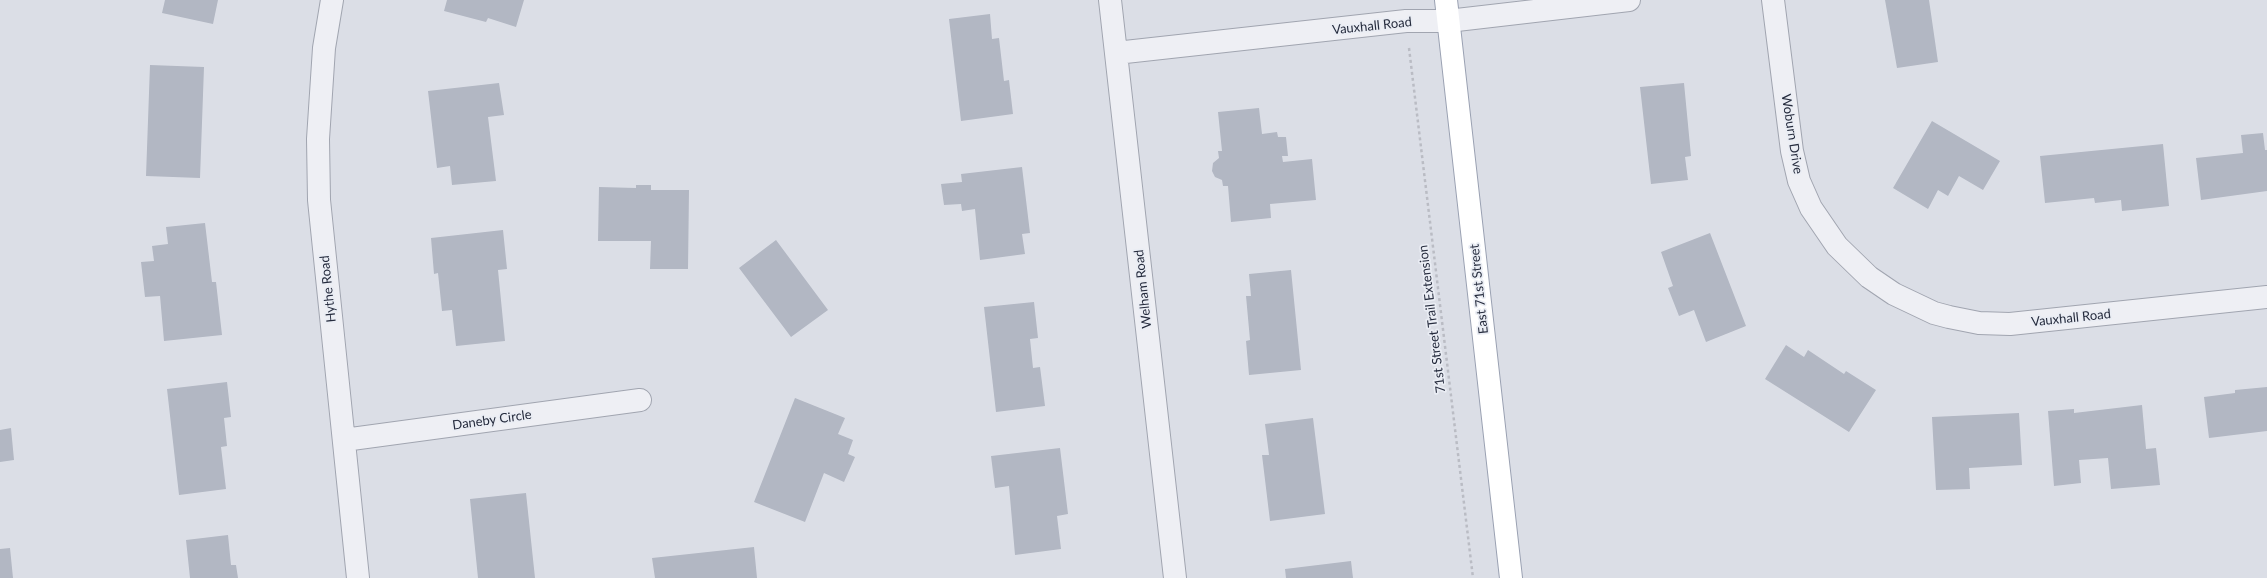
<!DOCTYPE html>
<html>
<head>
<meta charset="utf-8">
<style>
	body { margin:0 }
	canvas { display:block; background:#dbdee6 }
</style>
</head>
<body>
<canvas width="2267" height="578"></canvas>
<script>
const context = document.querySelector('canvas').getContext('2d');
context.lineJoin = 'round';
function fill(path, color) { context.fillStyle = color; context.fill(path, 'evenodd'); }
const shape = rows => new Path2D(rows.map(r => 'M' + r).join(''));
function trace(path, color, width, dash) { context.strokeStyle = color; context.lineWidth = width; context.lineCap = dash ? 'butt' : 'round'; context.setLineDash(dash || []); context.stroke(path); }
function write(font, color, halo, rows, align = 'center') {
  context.font = font + ' Lato,sans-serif'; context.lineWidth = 3.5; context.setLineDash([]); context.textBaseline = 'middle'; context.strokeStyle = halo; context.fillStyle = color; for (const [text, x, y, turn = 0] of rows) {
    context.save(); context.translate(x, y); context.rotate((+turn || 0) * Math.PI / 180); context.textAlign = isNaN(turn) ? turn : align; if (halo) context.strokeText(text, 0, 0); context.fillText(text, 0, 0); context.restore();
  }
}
fill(shape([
	[165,0,218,0,213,24,162,13],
	[447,0,524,0,516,27,488,18,486,22,444,11],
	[1885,0,1929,0,1938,62,1897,68],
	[990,14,992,39,999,38,1004,81,1009,80,1013,114,961,121,949,19],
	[150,65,204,67,200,178,146,176],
	[499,83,504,115,488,117,496,181,452,185,450,166,437,168,428,91],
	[1684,83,1691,156,1685,157,1688,180,1651,184,1640,87],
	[1259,108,1262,134,1277,132,1278,137,1286,137,1288,156,1282,156,1283,162,1312,159,1316,200,1270,204,1271,218,1231,222,1228,186,1223,186,1222,180,1215,177,1212,171,1213,163,1219,158,1218,151,1222,151,1218,112],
	[1932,121,2000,161,1983,190,1959,176,1948,196,1938,190,1928,209,1893,188],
	[2263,133,2265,150,2267,150,2267,191,2201,200,2196,158,2243,153,2241,135],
	[2163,144,2169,206,2122,211,2121,200,2095,203,2094,198,2045,203,2040,156],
	[1022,167,1030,233,1022,234,1025,254,980,260,975,209,962,211,961,204,944,205,941,184,962,182,961,174],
	[636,185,651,185,651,190,689,190,688,269,650,269,651,241,598,241,599,187,636,188],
	[205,223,212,282,216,282,222,335,164,341,160,296,145,297,141,262,154,261,152,246,168,244,166,227],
	[503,230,507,269,498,270,505,341,456,346,452,310,442,311,438,273,434,274,431,238],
	[1710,233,1746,326,1706,342,1694,310,1679,316,1668,288,1673,286,1661,252],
	[776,240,828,310,791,337,739,268],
	[1291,270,1301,370,1249,375,1246,341,1250,340,1246,296,1251,296,1249,274],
	[1034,302,1038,338,1030,339,1033,368,1040,367,1045,406,996,412,984,307],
	[1786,345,1804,357,1808,350,1844,374,1846,371,1876,390,1849,432,1765,379],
	[227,382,231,417,224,418,227,446,221,447,226,489,179,495,167,389],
	[2267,387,2267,431,2209,438,2204,397,2235,393,2235,390],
	[795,398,845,418,838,434,853,440,848,454,855,457,844,482,824,473,805,522,754,502],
	[2142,405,2146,449,2156,448,2160,485,2111,489,2108,458,2079,460,2081,483,2054,486,2048,411,2074,409,2074,413],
	[2019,413,2022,465,1969,468,1970,489,1936,490,1932,417],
	[1313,418,1325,514,1270,521,1262,455,1269,455,1265,424],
	[11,428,14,460,0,462,0,430],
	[1060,448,1068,514,1057,516,1061,549,1015,555,1009,486,995,488,991,456],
	[526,493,535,578,478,578,470,499],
	[228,535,231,565,236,565,238,578,190,578,186,540],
	[754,547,757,578,655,578,652,558],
	[10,548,13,578,0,578,0,549],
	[1351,561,1353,578,1286,578,1285,569]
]), '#b2b7c3');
const minor = shape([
	[332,0,324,48,318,139,319,200,358,578],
	[1110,0,1175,578],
	[1773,0,1792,151,1799,181,1811,208,1837,246,1869,277,1894,294,1934,313,1949,317,1979,323,2010,324,2267,297],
	[1116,53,1406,21,1448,21,1629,0],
	[344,440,640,400]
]);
const major = shape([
	[1446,0,1511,578]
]);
trace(minor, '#a1a5b0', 24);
trace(major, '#9aa1b2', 24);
trace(shape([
	[1409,48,1473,578]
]), '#babcc4', 2.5, [3, 3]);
trace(minor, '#eeeff4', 22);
trace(major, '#fff', 22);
write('13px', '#252b3d', '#eaedf4', [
	["Vauxhall Road",1372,26,-6],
	["Woburn Drive",1792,134,81],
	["Hythe Road",328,289,-96],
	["Welham Road",1143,289,-96],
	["East 71st Street",1479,289,-96],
	["Vauxhall Road",2071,318,-6],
	["71st Street Trail Extension",1432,319,-97],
	["Daneby Circle",492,420,-8]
]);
</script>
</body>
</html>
